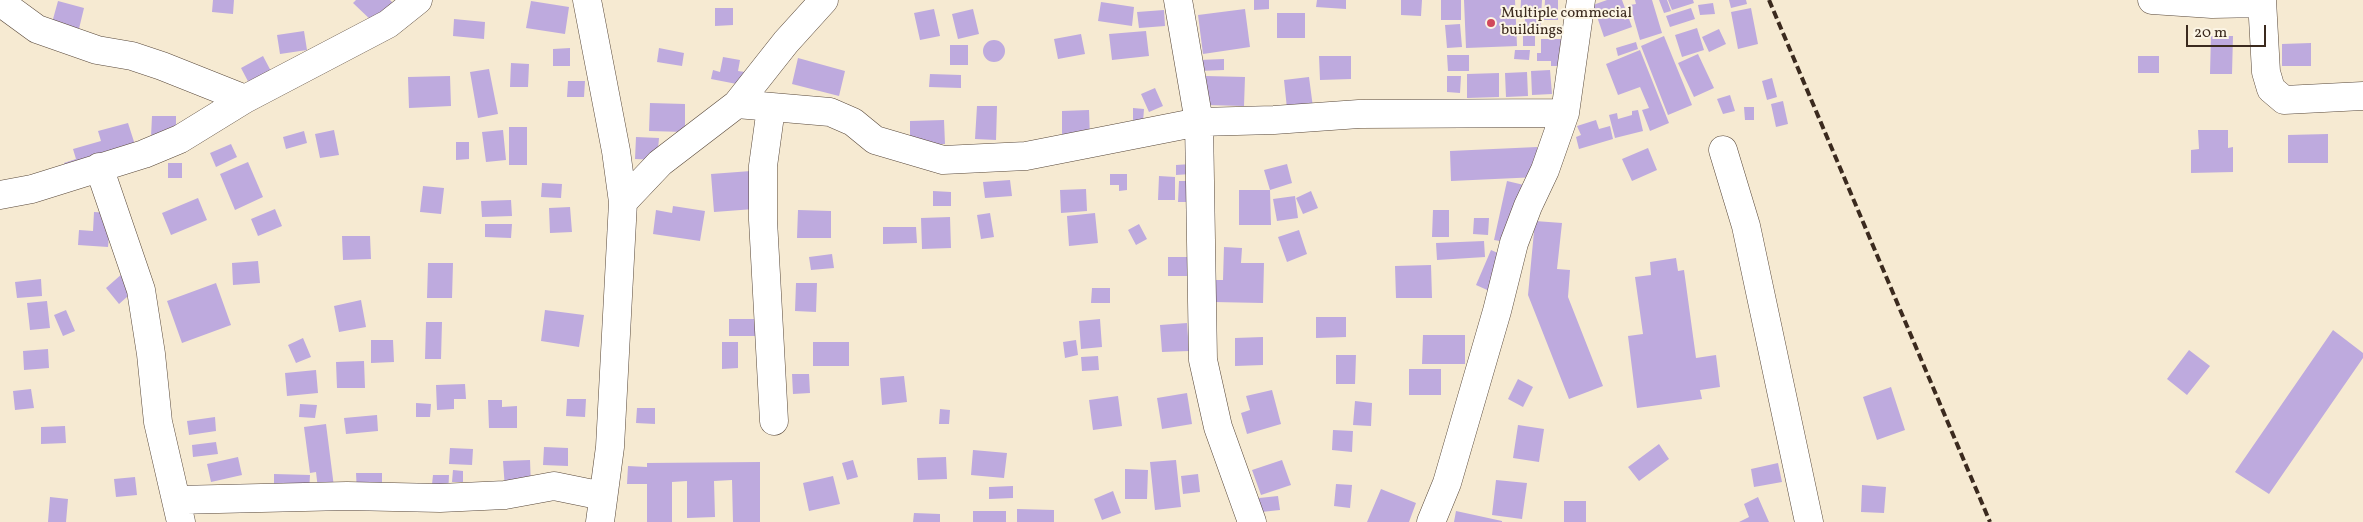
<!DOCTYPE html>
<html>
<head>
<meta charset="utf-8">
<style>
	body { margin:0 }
	#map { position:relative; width:2363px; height:522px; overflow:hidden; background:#f6ead2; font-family:Vollkorn,serif }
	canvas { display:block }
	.scale { position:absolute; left:2186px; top:25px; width:80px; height:22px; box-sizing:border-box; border:2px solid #3b2a1e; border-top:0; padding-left:6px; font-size:15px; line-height:18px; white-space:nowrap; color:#3b2a1e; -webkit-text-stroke:4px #fcf5e5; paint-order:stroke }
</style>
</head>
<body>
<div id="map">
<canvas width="2363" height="522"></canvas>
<div class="scale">20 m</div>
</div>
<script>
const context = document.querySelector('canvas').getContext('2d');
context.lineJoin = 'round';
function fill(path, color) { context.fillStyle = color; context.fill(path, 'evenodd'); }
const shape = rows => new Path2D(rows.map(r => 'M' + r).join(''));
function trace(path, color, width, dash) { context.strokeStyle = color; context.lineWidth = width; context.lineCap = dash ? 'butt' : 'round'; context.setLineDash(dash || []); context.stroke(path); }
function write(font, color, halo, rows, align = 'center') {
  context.font = font + ' Vollkorn,serif'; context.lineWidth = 4; context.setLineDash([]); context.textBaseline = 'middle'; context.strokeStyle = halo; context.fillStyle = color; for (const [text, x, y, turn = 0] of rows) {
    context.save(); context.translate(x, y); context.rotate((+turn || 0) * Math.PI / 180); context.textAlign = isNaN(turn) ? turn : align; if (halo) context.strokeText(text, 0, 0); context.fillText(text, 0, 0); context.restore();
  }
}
fill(shape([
	[213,0,234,0,233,14,212,12],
	[356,0,390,0,393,3,374,23,353,3],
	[1254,0,1269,0,1269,9,1254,10],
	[1317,0,1346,0,1346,9,1316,7],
	[1401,0,1422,0,1421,16,1401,15],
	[1441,0,1461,0,1461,20,1441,20],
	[1464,0,1515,0,1517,46,1466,48],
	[1521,0,1542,0,1540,33,1524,33,1525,19,1520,19],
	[1545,0,1558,0,1558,20,1544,20],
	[1607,0,1622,0,1632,27,1604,37,1593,5],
	[1635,0,1652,0,1662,33,1640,40,1630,5,1636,4],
	[1659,0,1667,0,1671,11,1664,13],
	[1668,0,1693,0,1694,3,1672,10],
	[1729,0,1746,0,1747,4,1731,8],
	[58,1,84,8,77,37,50,30],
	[531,1,569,7,565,34,526,28],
	[1101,2,1134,7,1132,26,1098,21],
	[1713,3,1715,14,1700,15,1698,5],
	[715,8,733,8,733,25,715,26],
	[1691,8,1695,19,1670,27,1666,16],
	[1751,8,1758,44,1738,49,1731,12],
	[934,9,940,36,920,40,914,13],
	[973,9,979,34,958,39,952,14],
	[1245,9,1250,47,1203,54,1198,15],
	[1164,10,1165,26,1139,28,1137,12],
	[1277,13,1305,13,1305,38,1277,38],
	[454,19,485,22,484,39,453,36],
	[1460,24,1462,47,1447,48,1445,25],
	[1697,28,1704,50,1682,57,1675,35],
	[1719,29,1726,44,1709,52,1702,37],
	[304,31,307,50,280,54,277,35],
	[1146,31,1149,56,1112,60,1109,34],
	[1081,34,1085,54,1058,59,1054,39],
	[1523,34,1535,35,1535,46,1523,46],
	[1664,36,1692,105,1668,115,1641,46],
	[2211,36,2233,36,2232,74,2210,74],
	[1541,39,1563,39,1564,66,1551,66,1551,61,1537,61,1537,53,1541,53],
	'983 51a11 11 0 1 1 22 0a11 11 0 1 1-22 0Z',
	[1636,42,1638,49,1618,56,1616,48],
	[2311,43,2311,66,2282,66,2282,44],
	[950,45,968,45,968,65,950,65],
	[570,48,570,66,553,66,553,49],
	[659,48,684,53,682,66,657,62],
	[1515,50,1530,50,1529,60,1514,59],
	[1640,50,1669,123,1650,131,1642,110,1649,108,1640,87,1618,95,1606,64],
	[1698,54,1714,88,1694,97,1678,63],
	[1447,55,1469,55,1469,71,1448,71],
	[263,56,273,75,251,87,241,68],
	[1319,56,1351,56,1351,79,1320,80],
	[2138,56,2159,56,2159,73,2138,73],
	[723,57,740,60,738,71,745,72,742,85,711,79,713,70,720,72],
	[798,58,845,71,839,96,792,84],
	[1224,59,1224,70,1199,71,1199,60],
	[511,63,529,64,528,87,510,87],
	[489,69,498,114,478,118,470,72],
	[1550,70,1552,94,1532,95,1531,71],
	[1527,72,1528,96,1506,97,1505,73],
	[1499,73,1499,97,1467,98,1467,74],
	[930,74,961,75,961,88,929,87],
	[450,76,451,106,409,108,408,77],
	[1206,76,1245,77,1244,106,1206,105],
	[1447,76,1461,76,1460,93,1447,92],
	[1309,77,1314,115,1288,118,1284,80],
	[1772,78,1777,97,1767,100,1762,81],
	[568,81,585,81,584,97,567,97],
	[1155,88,1163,106,1149,112,1141,94],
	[1730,95,1735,111,1723,114,1717,99],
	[1783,101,1788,124,1776,127,1771,104],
	[650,103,685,104,685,132,649,131],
	[977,106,997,106,996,140,975,139],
	[1744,107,1754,107,1754,120,1745,120],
	[1133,108,1144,109,1143,122,1133,121],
	[1089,110,1090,139,1062,140,1062,111],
	[1638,110,1643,131,1615,138,1609,115,1617,113,1618,119,1632,115,1632,111],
	[152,116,176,116,176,137,151,137],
	[944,120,945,144,910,145,910,121],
	[1596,120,1599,129,1610,126,1613,139,1579,149,1576,137,1581,135,1577,126],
	[128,123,137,151,66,172,64,163,76,159,73,149,101,141,98,131],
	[509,127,527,127,527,165,509,165],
	[334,130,339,155,320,158,315,134],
	[503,130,506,160,486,162,482,132],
	[2198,130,2228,130,2228,148,2233,147,2233,172,2191,173,2191,150,2199,149],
	[304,131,307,143,286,149,283,137],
	[2328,134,2328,163,2288,163,2288,135],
	[636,137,659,138,657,160,635,159],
	[456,142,469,142,469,159,456,160],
	[231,144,237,157,216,167,210,153],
	[1537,147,1538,177,1451,181,1450,151],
	[1648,148,1657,170,1632,181,1622,159],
	[248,162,263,197,235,210,220,174],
	[168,163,182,163,182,178,168,178],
	[1191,164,1191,174,1176,175,1176,165],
	[1287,164,1292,183,1270,190,1271,225,1239,225,1239,190,1270,190,1264,170],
	[751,171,754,209,714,212,711,174],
	[1110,174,1127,174,1127,190,1119,191,1119,185,1110,185],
	[1159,176,1175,177,1175,200,1158,200],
	[1010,180,1012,196,985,198,983,182],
	[1179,181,1189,181,1189,202,1178,202],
	[1507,181,1524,185,1512,243,1494,240],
	[542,183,562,184,561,198,541,197],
	[423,186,444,188,441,214,420,212],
	[1086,189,1087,211,1061,213,1060,190],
	[933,191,951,192,951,206,933,206],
	[1311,191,1318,208,1303,214,1296,198],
	[1295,196,1298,218,1277,221,1273,199],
	[198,198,207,220,171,235,162,213],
	[511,200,512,216,482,217,481,201],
	[673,206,705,211,700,241,653,234,656,210,672,213],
	[570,207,572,232,550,233,549,208],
	[275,209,282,226,258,236,251,219],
	[798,210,831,211,831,238,797,238],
	[1433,210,1449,210,1449,237,1432,237],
	[94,212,111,213,108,247,78,245,79,230,93,231],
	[990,213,994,237,981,239,977,215],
	[1095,213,1098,243,1069,246,1067,216],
	[950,217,951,248,922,249,921,218],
	[1474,218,1489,218,1488,235,1473,234],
	[1535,221,1562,223,1557,269,1570,270,1568,297,1603,386,1569,399,1528,295],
	[485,224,512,224,511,238,485,237],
	[1139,224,1147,239,1136,245,1128,230],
	[883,227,916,227,917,243,883,244],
	[1299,230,1307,254,1287,262,1278,237],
	[342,236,370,236,371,259,343,260],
	[1484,241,1485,257,1437,260,1436,243],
	[1224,247,1242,248,1241,263,1264,263,1263,303,1214,302,1214,280,1223,280],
	[1491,250,1509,258,1494,293,1476,285],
	[832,254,834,268,811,270,809,257],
	[1168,257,1189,257,1190,276,1168,276],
	[1676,258,1678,271,1684,270,1696,358,1716,355,1720,387,1700,390,1702,399,1637,408,1628,336,1643,334,1635,277,1651,275,1650,262],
	[258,261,260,283,233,285,232,263],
	[428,263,453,263,452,298,427,298],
	[1431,265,1432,298,1396,298,1395,266],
	[123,273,136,289,119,304,106,288],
	[41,279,42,296,17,298,15,282],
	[216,283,231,325,182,343,167,301],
	[796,283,817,283,816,312,795,311],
	[1092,288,1110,288,1110,303,1091,303],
	[361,300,366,327,339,332,334,306],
	[47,301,50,328,30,330,27,303],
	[66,310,75,331,63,336,54,315],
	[545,310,584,315,579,347,541,341],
	[1316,317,1346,317,1346,337,1316,338],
	[729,319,764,319,764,336,729,336],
	[1100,319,1102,347,1081,349,1079,321],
	[426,322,442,322,441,359,425,359],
	[1187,323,1189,351,1162,352,1160,325],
	[2333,330,2363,353,2363,358,2269,494,2235,472],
	[1423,335,1465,335,1465,364,1422,364],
	[1263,337,1263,365,1235,366,1235,338],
	[303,338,311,357,296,363,288,345],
	[371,340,393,340,394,362,371,363],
	[1076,340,1078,355,1065,358,1063,342],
	[722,342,738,342,738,368,722,369],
	[813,342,849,342,849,366,813,366],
	[48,349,49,368,24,370,23,351],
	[2189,350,2210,366,2187,395,2167,379],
	[1336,355,1356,355,1355,384,1336,384],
	[1098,356,1099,370,1082,371,1081,357],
	[364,361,365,388,337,388,336,362],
	[1409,369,1441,369,1441,395,1409,395],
	[316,370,318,393,287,396,285,373],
	[792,374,809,374,810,393,793,394],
	[904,376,907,402,882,405,880,378],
	[1518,379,1533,387,1523,407,1508,399],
	[465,384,466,399,454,399,454,409,437,410,436,385],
	[1891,387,1905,430,1877,440,1863,397],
	[31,389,34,408,15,410,13,391],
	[1272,390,1281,424,1247,434,1241,413,1250,410,1246,396],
	[1187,393,1192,424,1162,429,1157,398],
	[1118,396,1122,426,1093,430,1089,400],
	[567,399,586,399,585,417,566,416],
	[488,400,502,400,502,407,517,406,517,428,489,428],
	[1355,401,1372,403,1371,426,1353,425],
	[416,403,431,404,430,417,416,417],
	[300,404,317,405,315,418,299,417],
	[637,408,655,408,655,424,636,423],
	[940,409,950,410,949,424,939,424],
	[377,415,378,431,346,434,344,418],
	[215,417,216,431,189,435,187,421],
	[326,424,334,487,318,489,316,472,310,473,304,427],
	[1518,425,1544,429,1539,462,1513,458],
	[65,426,66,443,41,444,41,427],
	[1333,430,1353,431,1352,452,1332,450],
	[216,442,218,454,193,457,192,445],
	[1659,444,1669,459,1639,481,1628,467],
	[544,447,568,448,568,466,543,465],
	[450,448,473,449,472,465,449,464],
	[973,450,1007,453,1004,478,971,475],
	[238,457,242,475,211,482,207,464],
	[946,457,947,479,918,480,917,458],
	[530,460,531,487,505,489,503,461],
	[853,460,858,477,847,480,842,463],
	[1176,460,1181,507,1155,510,1150,462],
	[1282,460,1291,485,1261,495,1252,470],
	[760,462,760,522,733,522,732,480,714,481,715,517,687,518,687,481,672,482,672,522,647,522,647,484,627,484,628,466,647,467,647,463],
	[1778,463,1782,482,1754,487,1751,469],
	[1125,469,1148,470,1147,499,1125,499],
	[453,470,463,471,463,482,452,482],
	[356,473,382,473,382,493,357,493],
	[274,474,310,475,309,492,274,491],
	[1198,474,1200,492,1183,494,1181,476],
	[433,475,449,475,448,496,431,494],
	[833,476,840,504,809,511,803,483],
	[135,477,137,495,116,497,114,479],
	[1496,480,1527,483,1522,519,1492,515],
	[1336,484,1352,485,1350,508,1334,506],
	[1862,485,1886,487,1884,513,1861,512],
	[1013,486,1013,498,989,499,989,487],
	[1381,489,1416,503,1409,522,1367,522],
	[1113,491,1121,513,1102,520,1094,499],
	[1278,496,1280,510,1252,513,1250,499],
	[50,497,68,499,66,522,48,522],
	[1758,497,1769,522,1739,522,1749,517,1744,504],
	[1564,501,1586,501,1586,522,1564,522],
	[1017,509,1054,510,1054,522,1017,522],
	[973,511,1006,511,1006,522,973,522],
	[1456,511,1502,521,1502,522,1454,522],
	[914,513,940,514,940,522,913,522]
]), '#beaade');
const street = shape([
	[587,0,616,151,623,202,610,447,600,522],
	[1178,0,1199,122,1203,360,1218,427,1252,522],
	[2152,0,2212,4,2262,3],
	[2262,0,2266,72,2271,89,2284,100,2363,96],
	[0,2,37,29,97,50,132,56,162,66,245,99],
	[737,104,830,112,853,122,875,140,943,160,1026,156,1199,122,1274,120,1359,114,1565,113],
	[771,108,763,166,763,220,774,421],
	[1723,150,1746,226,1809,522],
	[99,167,141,290,151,354,158,422,181,522],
	[0,195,32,189,144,154,180,139,245,99,388,24,418,0],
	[623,202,660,163,737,104,786,42,824,0],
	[176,500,347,496,440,498,505,495,554,486,603,496],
	[1431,522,1447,483,1497,311,1514,243,1528,206,1545,170,1565,113,1581,0]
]);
trace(street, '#574739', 29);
trace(street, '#fff', 28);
trace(shape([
	[1769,0,1990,522]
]), '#3b2a1e', 4, [8, 4]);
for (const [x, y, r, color] of [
	[1491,23,5,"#d1495b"]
]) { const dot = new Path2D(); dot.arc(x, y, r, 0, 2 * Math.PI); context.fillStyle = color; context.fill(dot); trace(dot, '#fcf5e5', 2); }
write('15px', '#3b2a1e', '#fcf5e5', [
	["Multiple commecial",1501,14],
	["buildings",1501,31]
], 'left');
</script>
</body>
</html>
